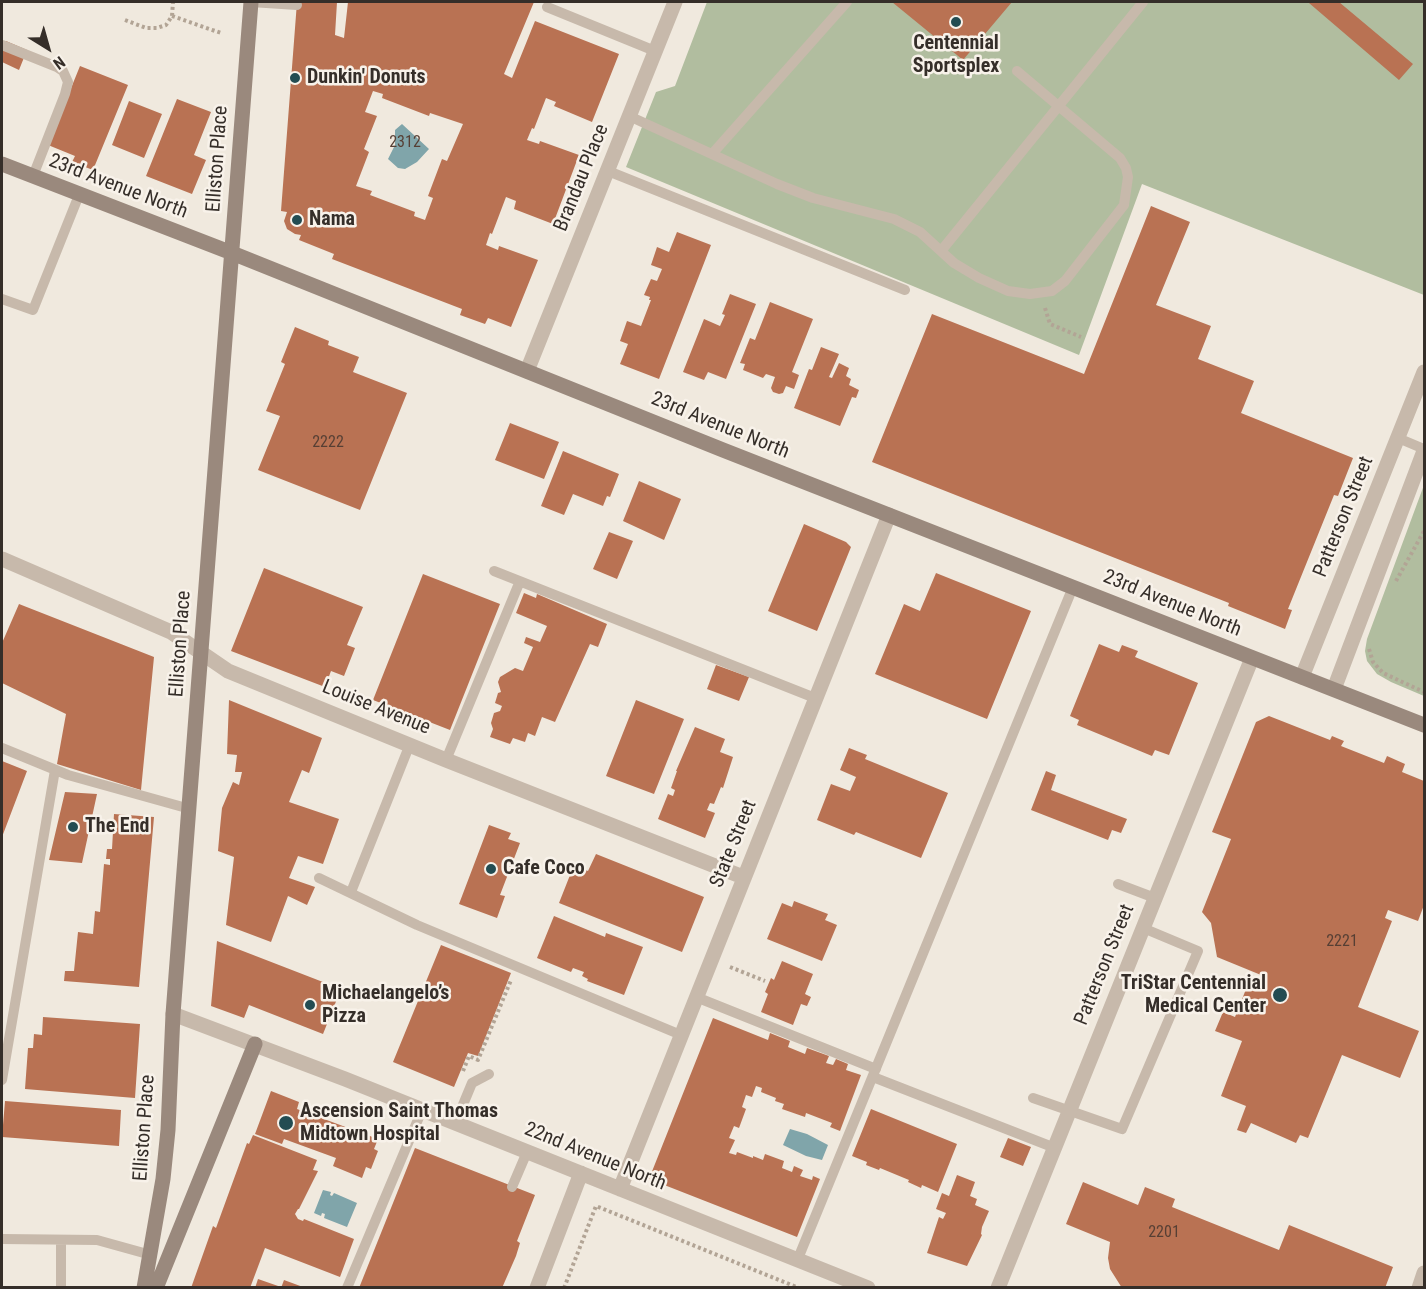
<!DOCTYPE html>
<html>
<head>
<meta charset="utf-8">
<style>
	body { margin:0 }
	#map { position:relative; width:1426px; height:1289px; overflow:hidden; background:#f0e9de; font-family:"Roboto Condensed",sans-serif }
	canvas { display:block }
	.frame { position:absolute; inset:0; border:3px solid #352e29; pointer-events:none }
	.north { position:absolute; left:18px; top:18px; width:60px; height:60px; -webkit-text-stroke:4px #f8f2ea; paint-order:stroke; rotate:143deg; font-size:16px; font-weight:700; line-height:24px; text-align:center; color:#352e29 }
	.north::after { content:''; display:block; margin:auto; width:21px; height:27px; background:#352e29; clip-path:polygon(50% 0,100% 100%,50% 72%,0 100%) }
</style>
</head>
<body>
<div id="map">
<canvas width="1426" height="1289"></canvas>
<div class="frame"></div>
<div class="north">N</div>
</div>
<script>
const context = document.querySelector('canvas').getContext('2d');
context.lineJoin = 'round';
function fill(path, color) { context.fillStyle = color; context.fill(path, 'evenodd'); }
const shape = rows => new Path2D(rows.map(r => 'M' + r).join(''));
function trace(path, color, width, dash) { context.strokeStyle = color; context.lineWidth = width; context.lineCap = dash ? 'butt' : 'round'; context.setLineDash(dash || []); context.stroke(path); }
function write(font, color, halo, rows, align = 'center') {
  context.font = font + ' "Roboto Condensed",sans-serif'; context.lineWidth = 5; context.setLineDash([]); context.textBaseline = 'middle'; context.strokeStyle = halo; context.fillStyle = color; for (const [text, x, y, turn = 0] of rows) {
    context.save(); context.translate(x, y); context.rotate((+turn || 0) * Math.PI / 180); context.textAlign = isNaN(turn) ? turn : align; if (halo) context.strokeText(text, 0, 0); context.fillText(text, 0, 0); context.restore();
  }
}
fill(shape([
	[707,2,1424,2,1424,295,1142,184,1079,355,626,167,656,92,675,86],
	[1424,485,1424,696,1391,682,1377,674,1367,661,1365,651,1367,639]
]), '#b1bd9f');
fill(shape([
	[402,124,429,149,417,162,405,169,398,168,388,159,395,145,395,130],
	[790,1129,807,1134,828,1145,822,1160,806,1156,783,1145],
	[323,1190,331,1192,330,1195,332,1196,334,1193,357,1203,347,1227,324,1218,325,1214,322,1213,321,1216,314,1213]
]), '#80a5aa');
fill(shape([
	[297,2,337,2,335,35,344,38,348,2,534,2,504,74,512,78,535,21,619,54,592,122,554,106,556,102,546,98,534,129,532,128,527,140,539,144,540,141,579,155,553,224,514,209,516,201,506,197,492,234,490,233,486,245,498,250,499,246,538,260,511,327,488,318,485,324,460,315,462,309,332,259,334,254,299,240,301,235,295,234,287,229,284,221,287,212,281,211],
	[373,91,383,94,382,98,429,116,430,113,463,124,447,161,442,159,428,196,433,198,425,220,414,216,415,212,370,195,372,191,356,186,369,152,364,149,377,116,365,112],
	[892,2,1012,2,963,60],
	[1310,2,1339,2,1413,64,1399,80,1309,3],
	[6,41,27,50,19,70,2,62,2,53],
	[80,66,128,85,93,170,72,162,75,156,48,145],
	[177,99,211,112,194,155,206,160,192,194,146,176],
	[129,101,162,114,144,158,112,145],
	[1151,206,1190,222,1156,305,1211,326,1198,359,1254,381,1241,413,1353,458,1338,496,1334,495,1288,609,1292,610,1285,629,1228,606,1229,603,872,462,932,314,1084,374],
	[677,232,711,245,659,379,620,364,628,344,620,341,627,321,641,326,651,300,649,300,650,297,644,295,651,279,657,281,662,269,651,265,657,247,669,252],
	[730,294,756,304,726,379,708,372,704,380,683,372,704,319,720,326,725,315,722,314],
	[770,302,813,319,792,372,799,375,794,389,786,386,783,393,779,394,773,392,771,388,775,377,766,374,763,378,743,370,745,364,740,363,750,338,755,340],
	[295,327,329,341,328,345,359,357,353,372,407,393,360,510,258,470,280,416,266,411,285,364,281,362],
	[821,347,839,354,829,377,832,378,839,363,849,368,846,376,851,379,849,385,859,390,856,398,852,397,840,426,794,408,809,369,812,370],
	[510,423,559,442,544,479,495,460],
	[563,451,619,474,610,497,607,496,603,506,573,494,564,515,541,506],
	[639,481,681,499,664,540,623,521],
	[804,524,846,542,851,547,817,631,768,611],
	[609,532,633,541,617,579,593,569],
	[264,568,363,607,347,645,355,648,344,676,331,671,325,687,231,651],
	[936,573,1031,611,987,719,875,674,904,604,920,611],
	[423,574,500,604,450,730,373,700],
	[524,593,536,598,537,594,607,624,598,647,590,644,555,722,542,717,535,736,528,733,525,742,513,738,510,744,490,737,493,729,491,723,494,713,500,711,502,706,495,703,498,693,501,692,498,682,500,677,515,668,523,671,533,647,524,643,526,637,540,642,547,626,516,613],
	[19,604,154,657,141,790,57,764,66,714,2,683,2,643],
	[1099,644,1119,652,1122,645,1138,651,1135,657,1198,683,1169,755,1155,750,1152,756,1077,725,1079,720,1070,716],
	[716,665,749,677,739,701,707,689],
	[229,700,322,738,309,773,302,770,289,802,339,819,323,864,298,856,289,878,315,887,307,905,288,896,271,942,226,925,234,857,218,851,220,828,222,808,233,782,239,785,242,772,235,772,237,755,227,754],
	[636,700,684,719,654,794,606,776],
	[1269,716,1330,740,1332,736,1344,741,1341,746,1384,763,1387,756,1405,764,1402,772,1424,781,1424,905,1418,921,1388,910,1385,918,1392,921,1358,1007,1419,1031,1400,1078,1342,1055,1308,1138,1300,1135,1296,1143,1251,1123,1246,1133,1237,1130,1246,1106,1221,1096,1242,1041,1215,1031,1223,1012,1235,1017,1250,979,1258,982,1261,975,1217,957,1211,923,1202,912,1231,839,1212,832,1256,722],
	[695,727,725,739,720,752,733,757,723,788,721,787,714,804,710,803,707,810,715,813,705,838,658,819,668,794,673,796,675,790,671,788,677,771,676,771],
	[849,748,867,755,865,759,948,793,921,858,856,832,854,835,817,820,831,784,850,791,856,777,840,770],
	[2,761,27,771,2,837],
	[1046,771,1056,775,1051,790,1127,819,1121,833,1112,830,1108,840,1031,810],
	[65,792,97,794,82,863,49,860],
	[114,814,154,817,139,987,64,981,65,971,74,971,78,932,93,934,95,911,100,912,104,864,110,865,110,859,106,859,107,849,112,849],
	[489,825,511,833,508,839,520,843,500,895,505,896,497,918,459,904],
	[596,854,704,897,682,952,559,903,574,865,588,871],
	[794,901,828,914,825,920,837,925,822,961,767,939,782,903,792,907],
	[554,916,605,937,606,933,643,947,624,995,587,981,588,979,582,976,584,972,573,968,571,972,537,958],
	[217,941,341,989,323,1034,249,1005,244,1018,211,1006],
	[441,945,511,973,478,1056,468,1053,454,1087,393,1062],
	[782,961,813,974,805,994,811,997,807,1006,801,1004,793,1025,761,1012,768,994,765,992,771,978,774,980],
	[43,1017,140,1024,135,1098,25,1089,28,1048,33,1048,34,1034,42,1035],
	[713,1018,768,1040,770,1033,790,1041,788,1047,805,1054,807,1048,829,1056,826,1063,833,1065,836,1059,848,1064,846,1070,861,1075,840,1131,830,1127,832,1123,806,1113,805,1117,782,1109,784,1104,775,1101,776,1098,761,1092,762,1088,756,1086,752,1097,746,1095,742,1107,746,1109,739,1128,734,1126,729,1138,735,1140,729,1153,736,1155,737,1152,753,1158,753,1156,763,1160,765,1154,784,1161,782,1168,792,1172,794,1166,803,1170,800,1176,812,1180,813,1176,820,1179,797,1237,649,1179],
	[271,1091,299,1102,297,1109,378,1139,374,1149,378,1151,371,1169,366,1167,362,1178,333,1166,336,1158,284,1139,282,1144,255,1134],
	[5,1101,121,1110,119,1146,2,1137],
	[871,1109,957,1144,938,1192,922,1185,921,1188,908,1182,909,1180,880,1168,879,1170,866,1165,867,1162,852,1156],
	[253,1135,317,1160,313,1170,318,1171,299,1209,298,1209,295,1214,298,1219,303,1221,304,1219,354,1239,340,1277,265,1248,250,1288,191,1288,213,1226,216,1228,247,1143,249,1144],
	[1008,1138,1031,1147,1023,1166,1000,1157],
	[415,1148,535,1195,517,1241,520,1243,516,1256,502,1288,359,1288],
	[957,1175,975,1182,970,1196,977,1199,975,1205,989,1211,982,1227,981,1234,982,1235,967,1266,927,1253,939,1217,943,1219,946,1213,936,1209,942,1193,949,1196],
	[1083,1182,1138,1205,1145,1187,1175,1199,1172,1207,1279,1250,1289,1225,1393,1267,1385,1288,1122,1288,1110,1269,1108,1258,1110,1242,1066,1224],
	[258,1279,281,1287,281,1288,255,1288],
	[284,1280,303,1287,303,1288,281,1288]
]), '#b97253');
trace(shape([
	[172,16,221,33],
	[125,20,146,28,157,28,166,25,172,16,173,2],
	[1045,308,1050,324,1081,337],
	[1396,581,1424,531],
	[1369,649,1373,662,1383,673,1424,692],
	[730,967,765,981],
	[463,1071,469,1056,478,1060,511,980],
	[564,1288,596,1206,799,1288]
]), '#b2a495', 4, [3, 3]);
trace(shape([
	[251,2,297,5],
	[547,7,655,51],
	[2,45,57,67,63,71,68,82,65,94,33,176],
	[629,116,777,184,813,198,894,219,920,232,954,263,979,278,1008,291,1030,294,1052,291,1065,281,1124,205,1128,177,1126,168,1120,158,1017,71],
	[712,154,847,2],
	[608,171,905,290],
	[941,251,1143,2],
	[2,299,33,310,79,195],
	[1398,438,1424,449],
	[494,571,815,698],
	[2,748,68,775,190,809],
	[446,760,520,581],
	[319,878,417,925,681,1035],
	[1118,884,1155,898],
	[351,892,410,744],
	[696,997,876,1069],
	[873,1077,1055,1148],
	[2,1080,55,770],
	[1033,1098,1122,1129,1198,951,1143,928],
	[455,1124,472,1083,489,1074],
	[512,1187,527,1152],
	[2,1239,97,1240,151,1255],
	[61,1240,61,1288],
	[797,1261,1073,587],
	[347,1288,422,1110]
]), '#c7b9ab', 10);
trace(shape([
	[527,371,675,2],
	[2,559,171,632,228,671,446,760,743,877],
	[1302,677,1424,372],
	[1334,689,1424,451],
	[173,1014,345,1079,868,1288],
	[620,1189,889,515],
	[537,1288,581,1173],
	[998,1288,1252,658],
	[1419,1288,1424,1273]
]), '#c7b9ab', 15);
trace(shape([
	[2,164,232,253,723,450,1424,725],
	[144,1288,163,1179,168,1130,173,1014,251,2],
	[156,1288,255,1044]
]), '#9a897d', 15);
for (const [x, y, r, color] of [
	[956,22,6,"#234c52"],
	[295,78,6,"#234c52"],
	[297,220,6,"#234c52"],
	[73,827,6,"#234c52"],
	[491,869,6,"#234c52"],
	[1280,995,8,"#234c52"],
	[310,1005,6,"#234c52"],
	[286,1123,8,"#234c52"]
]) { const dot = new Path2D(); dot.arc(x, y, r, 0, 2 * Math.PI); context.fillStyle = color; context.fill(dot); trace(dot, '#f8f2ea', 2); }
write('16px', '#563f34', null, [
	["2312",405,143],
	["2222",328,443],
	["2221",1342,942],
	["2201",1164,1233]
]);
write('bold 20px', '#352e29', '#f8f2ea', [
	["Centennial",956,44,"center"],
	["Sportsplex",956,67,"center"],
	["Dunkin' Donuts",307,78],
	["Nama",309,220],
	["The End",85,827],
	["Cafe Coco",503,869],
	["TriStar Centennial",1266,984,"right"],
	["Medical Center",1266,1007,"right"],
	["Michaelangelo’s",322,994],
	["Pizza",322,1017],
	["Ascension Saint Thomas",300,1112],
	["Midtown Hospital",300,1135]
], 'left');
write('20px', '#352e29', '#f8f2ea', [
	["Elliston Place",218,159,-86],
	["Brandau Place",582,178,-68],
	["23rd Avenue North",118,187,21],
	["23rd Avenue North",720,426,22],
	["Patterson Street",1344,517,-68],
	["23rd Avenue North",1172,604,22],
	["Elliston Place",181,644,-86],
	["Louise Avenue",376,708,22],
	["State Street",734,844,-68],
	["Patterson Street",1105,965,-68],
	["Elliston Place",145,1128,-86],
	["22nd Avenue North",595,1157,22]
]);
</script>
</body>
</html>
